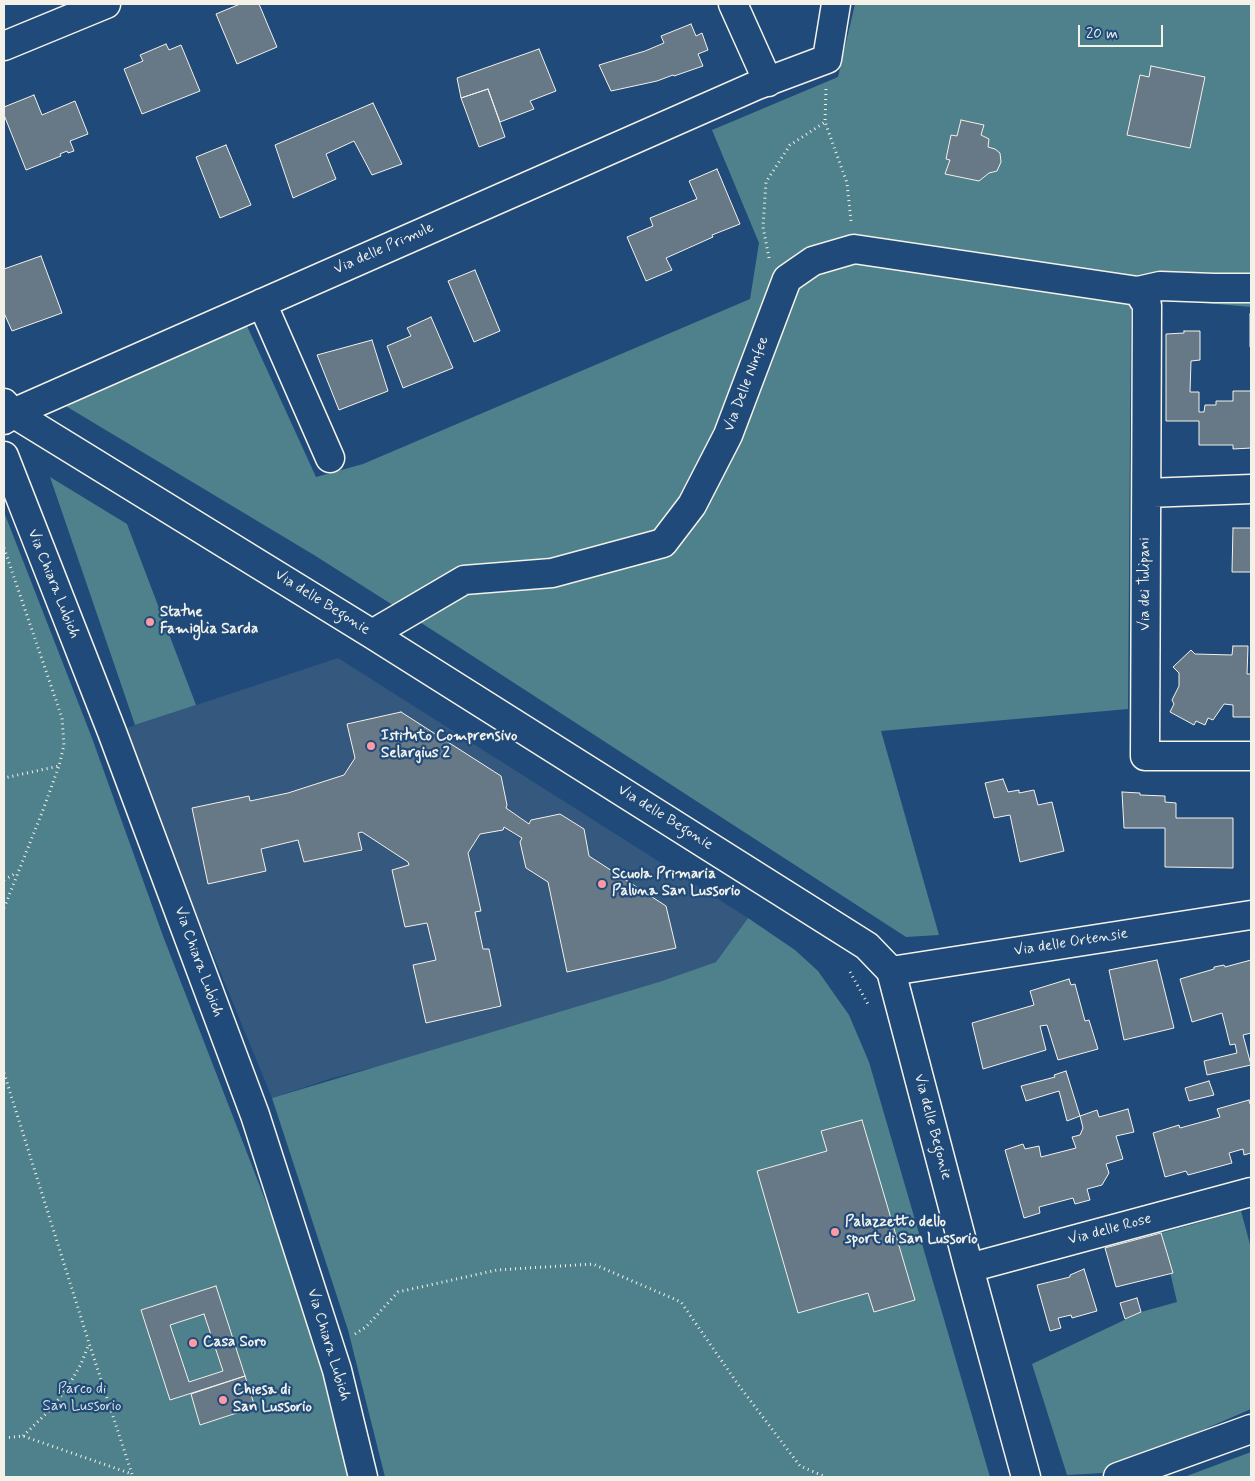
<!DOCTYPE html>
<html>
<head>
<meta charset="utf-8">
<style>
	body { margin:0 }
	#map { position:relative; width:1255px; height:1481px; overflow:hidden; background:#1f4a7a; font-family:Mynerve,sans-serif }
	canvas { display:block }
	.frame { position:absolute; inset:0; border:5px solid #f4f1e8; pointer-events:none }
	.scale { position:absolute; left:1078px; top:25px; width:85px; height:22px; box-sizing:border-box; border:2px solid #f4f1e8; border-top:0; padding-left:6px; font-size:15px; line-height:18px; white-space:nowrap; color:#f4f1e8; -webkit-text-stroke:4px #1f4a7a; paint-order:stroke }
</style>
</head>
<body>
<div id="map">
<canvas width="1255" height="1481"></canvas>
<div class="frame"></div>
<div class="scale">20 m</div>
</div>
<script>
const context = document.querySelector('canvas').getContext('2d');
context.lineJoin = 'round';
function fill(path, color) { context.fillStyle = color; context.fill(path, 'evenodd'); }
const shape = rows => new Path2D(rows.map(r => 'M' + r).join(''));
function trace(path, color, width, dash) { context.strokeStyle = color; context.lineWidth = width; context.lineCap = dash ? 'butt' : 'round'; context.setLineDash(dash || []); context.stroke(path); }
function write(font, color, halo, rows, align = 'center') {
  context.font = font + ' Mynerve,sans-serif'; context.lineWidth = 4.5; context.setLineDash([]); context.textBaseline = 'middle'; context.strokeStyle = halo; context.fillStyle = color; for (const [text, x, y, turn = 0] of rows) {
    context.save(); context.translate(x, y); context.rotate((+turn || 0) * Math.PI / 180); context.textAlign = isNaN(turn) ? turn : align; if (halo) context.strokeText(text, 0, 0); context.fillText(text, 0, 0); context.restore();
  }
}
fill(shape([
	[338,658,748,918,716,962,651,985,456,1046,329,1079,272,1098,121,730]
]), '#35587e');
fill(shape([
	[855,4,1251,4,1251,307,1159,299,1131,306,1128,709,881,731,939,935,906,937,451,642,314,555,59,402,247,326,316,477,363,464,750,299,759,243,712,130,838,77],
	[50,477,127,524,196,705,135,725],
	[4,512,92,738,163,936,347,1411,363,1477,4,1477],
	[748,918,795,950,818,971,849,1015,869,1062,990,1477,385,1477,348,1330,272,1098,659,982,716,962],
	[1241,1211,1251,1248,1251,1409,1103,1473,1067,1475,1032,1364,1141,1312,1177,1302,1161,1233],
	[1251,1452,1251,1477,1184,1477]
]), '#4f818c');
const building = shape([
	[240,4,259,4,277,47,237,64,216,14,240,4],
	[691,24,696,36,702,33,708,50,698,54,703,66,674,76,673,75,657,81,611,91,599,65,645,51,664,43,661,36,691,24],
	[166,44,169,50,181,45,200,91,142,114,124,69,143,61,140,55,166,44],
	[539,49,556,91,530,101,534,109,500,122,488,89,461,98,457,78,539,49],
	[1151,66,1205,77,1190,148,1127,135,1140,75,1149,77,1151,66],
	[488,89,505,137,479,147,461,98,488,89],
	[34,95,42,115,75,101,88,134,70,141,74,151,68,153,67,151,60,154,61,156,26,170,4,115,4,107,34,95],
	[373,103,402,164,372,175,354,141,326,154,336,179,293,198,275,145,373,103],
	[961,120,984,125,981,135,989,139,988,147,995,149,1000,153,1001,162,997,171,989,173,979,181,945,174,950,160,946,159,951,135,957,136,961,120],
	[226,145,251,205,220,218,196,157,226,145],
	[717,169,740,224,712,235,713,237,666,258,672,270,646,281,627,237,653,226,650,218,697,199,689,181,717,169],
	[41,256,62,313,12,331,4,313,4,269,41,256],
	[475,270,500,331,474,342,448,281,475,270],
	[1250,314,1251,314,1251,347,1250,347,1250,314],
	[431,317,453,368,403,388,387,346,411,336,407,328,431,317],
	[1184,331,1200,331,1200,360,1191,361,1190,392,1199,392,1199,412,1204,412,1205,405,1216,405,1216,401,1233,401,1233,391,1251,391,1251,448,1233,449,1233,445,1199,445,1199,421,1166,421,1166,334,1184,333,1184,331],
	[372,340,388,391,339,410,317,355,372,340],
	[1233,528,1251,528,1251,572,1232,572,1233,528],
	[1233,646,1248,646,1247,674,1251,674,1251,717,1233,717,1233,705,1224,704,1213,720,1208,718,1205,725,1196,721,1194,725,1170,712,1174,704,1172,700,1179,686,1179,673,1173,667,1191,650,1195,654,1232,655,1233,646],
	[401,712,501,776,507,805,506,808,529,824,531,820,560,814,584,829,589,856,666,906,676,948,567,972,548,882,526,868,520,842,522,838,504,827,503,830,480,834,468,853,481,911,475,912,483,949,489,949,501,1006,426,1023,413,965,436,960,427,923,405,927,392,870,409,865,408,862,362,832,358,833,362,850,304,862,298,840,261,849,266,871,208,884,192,808,249,796,250,801,288,793,344,775,355,758,347,724,401,712],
	[1003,779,1008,792,1019,790,1019,793,1034,790,1038,805,1052,802,1064,851,1020,862,1010,815,994,818,985,783,1003,779],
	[1122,792,1140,793,1140,795,1165,796,1165,802,1176,803,1176,818,1233,818,1233,868,1165,867,1165,828,1124,828,1122,792],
	[1157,960,1174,1028,1124,1040,1109,970,1157,960],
	[1251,960,1251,1033,1243,1035,1251,1065,1207,1075,1204,1061,1237,1053,1235,1044,1230,1045,1222,1013,1192,1022,1180,979,1214,969,1214,967,1224,965,1225,967,1251,960],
	[1069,979,1071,985,1075,984,1085,1021,1089,1020,1098,1049,1058,1060,1047,1025,1040,1026,1046,1050,983,1069,972,1023,1034,1005,1030,991,1069,979],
	[1066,1071,1080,1116,1067,1121,1059,1091,1026,1101,1021,1086,1055,1077,1054,1075,1066,1071],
	[1209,1081,1214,1095,1189,1101,1185,1088,1209,1081],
	[1249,1100,1250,1104,1251,1104,1251,1153,1244,1155,1243,1149,1229,1153,1232,1163,1188,1175,1186,1171,1165,1177,1153,1133,1179,1125,1180,1128,1220,1117,1217,1109,1249,1100],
	[1128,1109,1134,1132,1116,1136,1123,1159,1106,1164,1109,1173,1102,1185,1087,1189,1090,1200,1075,1204,1073,1198,1039,1207,1040,1213,1024,1218,1005,1150,1023,1144,1025,1149,1039,1146,1041,1157,1076,1148,1072,1137,1080,1135,1083,1128,1080,1116,1097,1110,1099,1117,1128,1109],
	[862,1120,915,1300,874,1312,868,1293,798,1313,757,1171,827,1151,821,1131,862,1120],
	[1161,1233,1173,1273,1116,1287,1105,1248,1161,1233],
	[1084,1269,1097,1311,1072,1318,1071,1315,1058,1318,1061,1328,1050,1331,1037,1285,1070,1277,1070,1275,1084,1269],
	[216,1286,245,1376,170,1400,141,1310,216,1286],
	[204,1314,223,1371,189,1382,170,1325,204,1314],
	[1137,1298,1141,1312,1125,1319,1120,1303,1137,1298],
	[245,1376,255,1407,200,1425,191,1394,245,1376]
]);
fill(building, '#677887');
trace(building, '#f4f1e8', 1);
const minor = shape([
	[733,4,768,82],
	[4,46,106,4],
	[1138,291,1160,286,1214,288,1251,288],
	[262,303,330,458],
	[4,403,13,413,372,634,867,946,891,971,969,1268,1026,1477],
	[4,420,13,413,755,86,827,59,836,4],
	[4,456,112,732,255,1115,337,1370,363,1477],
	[1147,493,1251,489],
	[372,634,464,580,552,573,663,543,692,505,728,435,787,279,813,261,854,249,1138,291,1147,305,1145,756,1251,756],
	[891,971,1251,915],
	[969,1268,1251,1192],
	[1118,1477,1251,1429]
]);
trace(minor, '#f4f1e8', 31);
trace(shape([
	[826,89,825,122,847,183,851,221],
	[769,258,763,227,766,182,790,145,825,122],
	[4,548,62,718,64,745,59,766,4,778],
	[4,880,16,873],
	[4,908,43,810,59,766],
	[850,972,869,1006],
	[4,1073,89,1343,133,1477],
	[355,1334,366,1327,398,1292,497,1270,593,1264,681,1302,737,1383,800,1466,826,1477],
	[23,1436,52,1408,69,1385,81,1364,89,1344],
	[4,1438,23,1436,132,1474]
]), '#f4f1e8', 3, [1, 4]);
trace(minor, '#1f4a7a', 28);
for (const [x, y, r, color] of [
	[150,622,5,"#ff9aa2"],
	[371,746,5,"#ff9aa2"],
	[602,884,5,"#ff9aa2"],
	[835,1232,5,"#ff9aa2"],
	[193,1343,5,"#ff9aa2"],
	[223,1400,5,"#ff9aa2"]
]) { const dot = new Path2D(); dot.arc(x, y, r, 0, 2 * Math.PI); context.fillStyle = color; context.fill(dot); trace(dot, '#1f4a7a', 2); }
write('15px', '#f4f1e8', '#1f4a7a', [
	["Via delle Primule",384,249,-24],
	["Via Delle Ninfee",747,384,-69],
	["Via Chiara Lubich",53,584,68],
	["Via dei Tulipani",1146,584,-90],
	["Via delle Begonie",322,603,32],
	["Via delle Begonie",665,818,32],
	["Via delle Ortensie",1071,943,-9],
	["Via Chiara Lubich",198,962,70],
	["Via delle Begonie",932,1127,75],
	["Via delle Rose",1110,1230,-15],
	["Via Chiara Lubich",328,1345,73]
]);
write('bold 15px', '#f4f1e8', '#1f4a7a', [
	["Statue",160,613],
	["Famiglia Sarda",160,630],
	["Istituto Comprensivo",381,737],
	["Selargius 2",381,754],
	["Scuola Primaria",612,875],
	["Paluna San Lussorio",612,892],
	["Palazzetto dello",845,1223],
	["sport di San Lussorio",845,1240],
	["Casa Soro",203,1343],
	["Chiesa di",233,1391],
	["San Lussorio",233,1408]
], 'left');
write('15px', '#dbe0da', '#1f4a7a', [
	["Parco di",82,1390],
	["San Lussorio",82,1407]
]);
</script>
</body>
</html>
